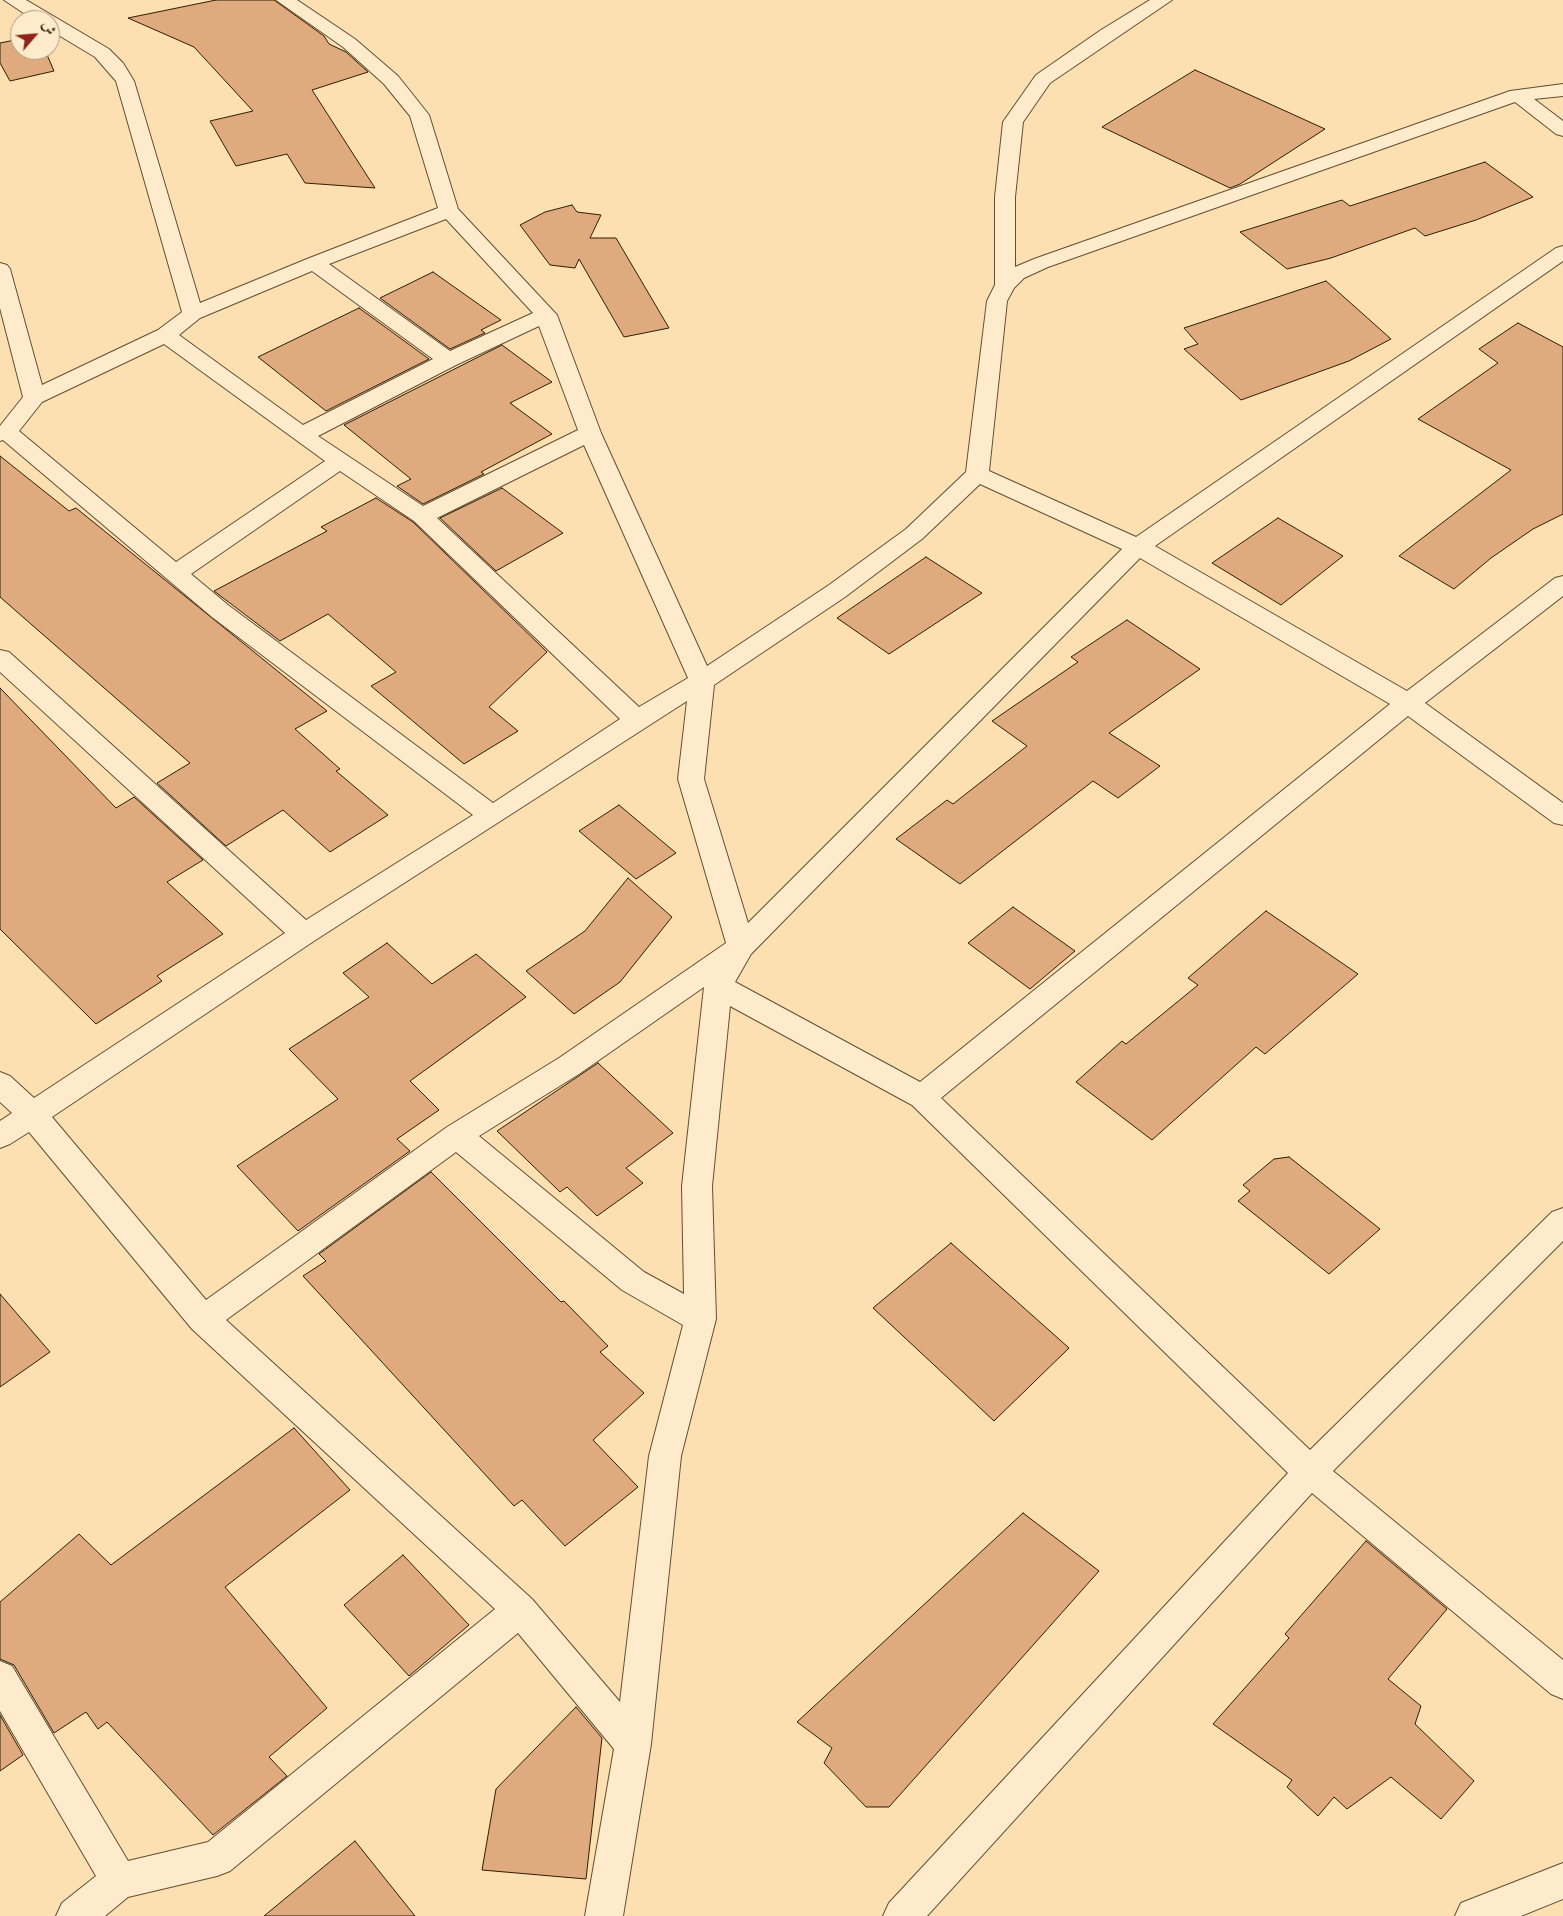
<!DOCTYPE html>
<html>
<head>
<meta charset="utf-8">
<style>
	body { margin:0 }
	#map { position:relative; width:1563px; height:1916px; overflow:hidden; background:#fce0b1; font-family:Vollkorn,Amiri,serif }
	canvas { display:block }
	.north { position:absolute; left:10px; top:10px; width:50px; height:50px; box-sizing:border-box; background:#fdebcc; border:1px solid #ab997d; border-radius:50%; rotate:63deg; font-size:14px; font-weight:700; line-height:20px; text-align:center; color:#2f1d06 }
	.north::after { content:''; display:block; margin:auto; width:18px; height:22px; background:#8f2418; clip-path:polygon(50% 0,100% 100%,50% 72%,0 100%) }
</style>
</head>
<body>
<div id="map">
<canvas width="1563" height="1916"></canvas>
<div class="north">ش</div>
</div>
<script>
const context = document.querySelector('canvas').getContext('2d');
context.lineJoin = 'round';
function fill(path, color) { context.fillStyle = color; context.fill(path, 'evenodd'); }
const shape = rows => new Path2D(rows.map(r => 'M' + r).join(''));
function trace(path, color, width, dash) { context.strokeStyle = color; context.lineWidth = width; context.lineCap = dash ? 'butt' : 'round'; context.setLineDash(dash || []); context.stroke(path); }
const building = shape([
	[216,0,274,0,324,36,329,44,346,52,368,72,312,90,375,188,305,183,287,154,236,166,210,121,253,111,194,47,128,18,216,0],
	[20,39,20,50,45,50,54,71,10,81,0,63,0,43,20,39],
	[1195,70,1325,129,1240,184,1230,188,1102,127,1195,70],
	[1485,162,1533,197,1476,220,1425,236,1415,228,1331,258,1287,269,1240,232,1342,200,1350,206,1485,162],
	[572,205,577,212,601,215,590,238,616,238,669,328,624,337,579,259,575,268,550,265,520,225,545,212,572,205],
	[433,272,501,320,481,330,485,333,450,349,380,298,433,272],
	[1326,281,1391,339,1349,361,1241,400,1184,349,1198,344,1184,328,1326,281],
	[359,308,429,359,326,411,258,357,359,308],
	[1518,323,1563,347,1563,514,1533,529,1491,558,1454,589,1399,556,1511,470,1418,419,1498,363,1479,349,1518,323],
	[502,345,552,382,510,403,552,434,481,472,484,474,423,504,397,486,411,479,344,425,502,345],
	[0,456,69,511,76,508,327,711,295,729,340,769,336,771,388,815,330,852,283,810,226,846,157,783,190,763,0,597,0,456],
	[502,488,563,533,496,571,440,518,502,488],
	[376,498,413,522,547,652,489,707,518,731,464,764,371,686,396,672,328,614,280,641,214,591,327,531,321,527,376,498],
	[1278,518,1343,556,1281,605,1212,563,1278,518],
	[926,557,982,593,889,654,837,618,926,557],
	[1127,620,1200,669,1109,733,1160,766,1118,798,1093,781,960,884,896,839,947,800,953,804,1027,746,992,721,1078,662,1071,657,1127,620],
	[0,688,116,808,134,797,203,860,167,882,223,934,157,976,162,981,96,1024,0,929,0,688],
	[619,805,676,853,636,879,579,831,619,805],
	[628,878,672,917,620,982,574,1014,526,971,585,931,628,878],
	[1013,907,1075,951,1030,989,968,943,1013,907],
	[1266,911,1358,974,1265,1054,1256,1047,1152,1140,1076,1082,1122,1041,1126,1044,1198,985,1188,978,1266,911],
	[387,943,432,984,476,954,526,997,410,1081,439,1110,397,1139,410,1151,298,1231,237,1166,338,1099,289,1049,369,997,343,973,387,943],
	[598,1063,673,1133,626,1168,643,1183,597,1216,567,1187,560,1192,497,1131,598,1063],
	[1289,1157,1380,1229,1329,1274,1238,1201,1250,1191,1243,1185,1274,1159,1289,1157],
	[431,1172,561,1302,564,1301,608,1346,600,1352,644,1393,593,1440,638,1487,565,1546,522,1500,514,1506,303,1276,326,1261,319,1254,431,1172],
	[951,1243,1069,1348,994,1421,873,1308,951,1243],
	[0,1294,50,1352,0,1387,0,1294],
	[294,1428,350,1490,225,1587,327,1708,269,1757,287,1776,213,1835,107,1722,98,1729,86,1712,54,1733,14,1665,0,1659,0,1602,79,1534,111,1565,294,1428],
	[1023,1513,1099,1571,889,1807,866,1807,824,1763,832,1748,797,1722,1023,1513],
	[1366,1541,1447,1609,1388,1679,1421,1706,1415,1724,1474,1781,1441,1819,1391,1777,1347,1809,1334,1797,1318,1816,1287,1787,1292,1780,1213,1724,1289,1638,1285,1634,1366,1541],
	[403,1555,469,1625,409,1676,344,1605,403,1555],
	[576,1707,602,1738,586,1879,482,1870,496,1789,576,1707],
	[0,1715,23,1755,0,1771,0,1715],
	[355,1841,415,1916,264,1916,355,1841]
]);
fill(building, '#dfaa7d');
trace(building, '#2f1d06', 1);
const minor = shape([
	[4,0,26,0,109,49,123,63,134,81,200,303,307,259,438,208,410,116,384,84,343,47,276,0,297,0,355,39,398,76,429,115,458,209,557,315,601,433,707,666,829,585,906,529,966,472,987,301,995,285,995,197,1003,122,1036,75,1101,30,1150,0,1172,0,1050,83,1023,122,1015,197,1015,267,1034,259,1510,91,1563,84,1563,96,1534,99,1563,121,1563,136,1556,134,1515,102,1048,267,1024,278,1014,288,1007,301,989,471,1136,537,1556,248,1563,246,1563,261,1155,546,1407,691,1555,578,1563,576,1563,596,1425,703,1563,803,1563,825,1554,823,1408,716,941,1098,1310,1450,1552,1212,1563,1208,1563,1241,1333,1471,1563,1660,1563,1699,1551,1694,1312,1493,927,1916,883,1916,889,1903,1288,1473,912,1105,730,1006,712,1186,716,1319,681,1456,651,1744,623,1916,585,1916,614,1749,518,1633,230,1871,217,1876,128,1897,105,1916,56,1916,62,1903,96,1876,0,1711,0,1661,12,1666,128,1861,208,1842,495,1609,192,1329,29,1132,10,1144,0,1148,0,1121,12,1113,0,1102,0,1072,10,1076,34,1098,285,933,0,672,0,650,9,652,306,920,473,815,212,617,3,440,0,441,0,426,23,397,0,308,0,263,7,265,10,269,42,385,158,330,182,312,116,81,95,57,50,30,50,20,34,20,4,0],
	[446,219,533,313,450,351,329,264,446,219],
	[312,271,433,359,303,425,179,335,200,318,312,271],
	[539,326,578,430,423,506,318,436,456,365,539,326],
	[164,344,325,461,176,562,19,431,42,402,164,344],
	[584,445,688,678,639,707,437,518,584,445],
	[340,471,414,521,620,719,493,803,228,605,191,574,340,471],
	[980,484,1122,549,748,923,704,779,714,685,845,597,922,539,980,484],
	[1140,558,1390,704,920,1082,735,982,751,954,1140,558],
	[687,701,678,779,726,943,559,1058,447,1127,206,1300,52,1117,314,941,687,701],
	[704,987,682,1186,684,1294,644,1272,479,1136,579,1074,704,987],
	[456,1152,622,1290,683,1325,649,1456,620,1702,532,1599,226,1320,456,1152],
	[1563,1863,1563,1899,1521,1916,1455,1916,1461,1903,1563,1863]
]);
trace(minor, '#624e31', 2);
fill(minor, '#fdebcc');
</script>
</body>
</html>
